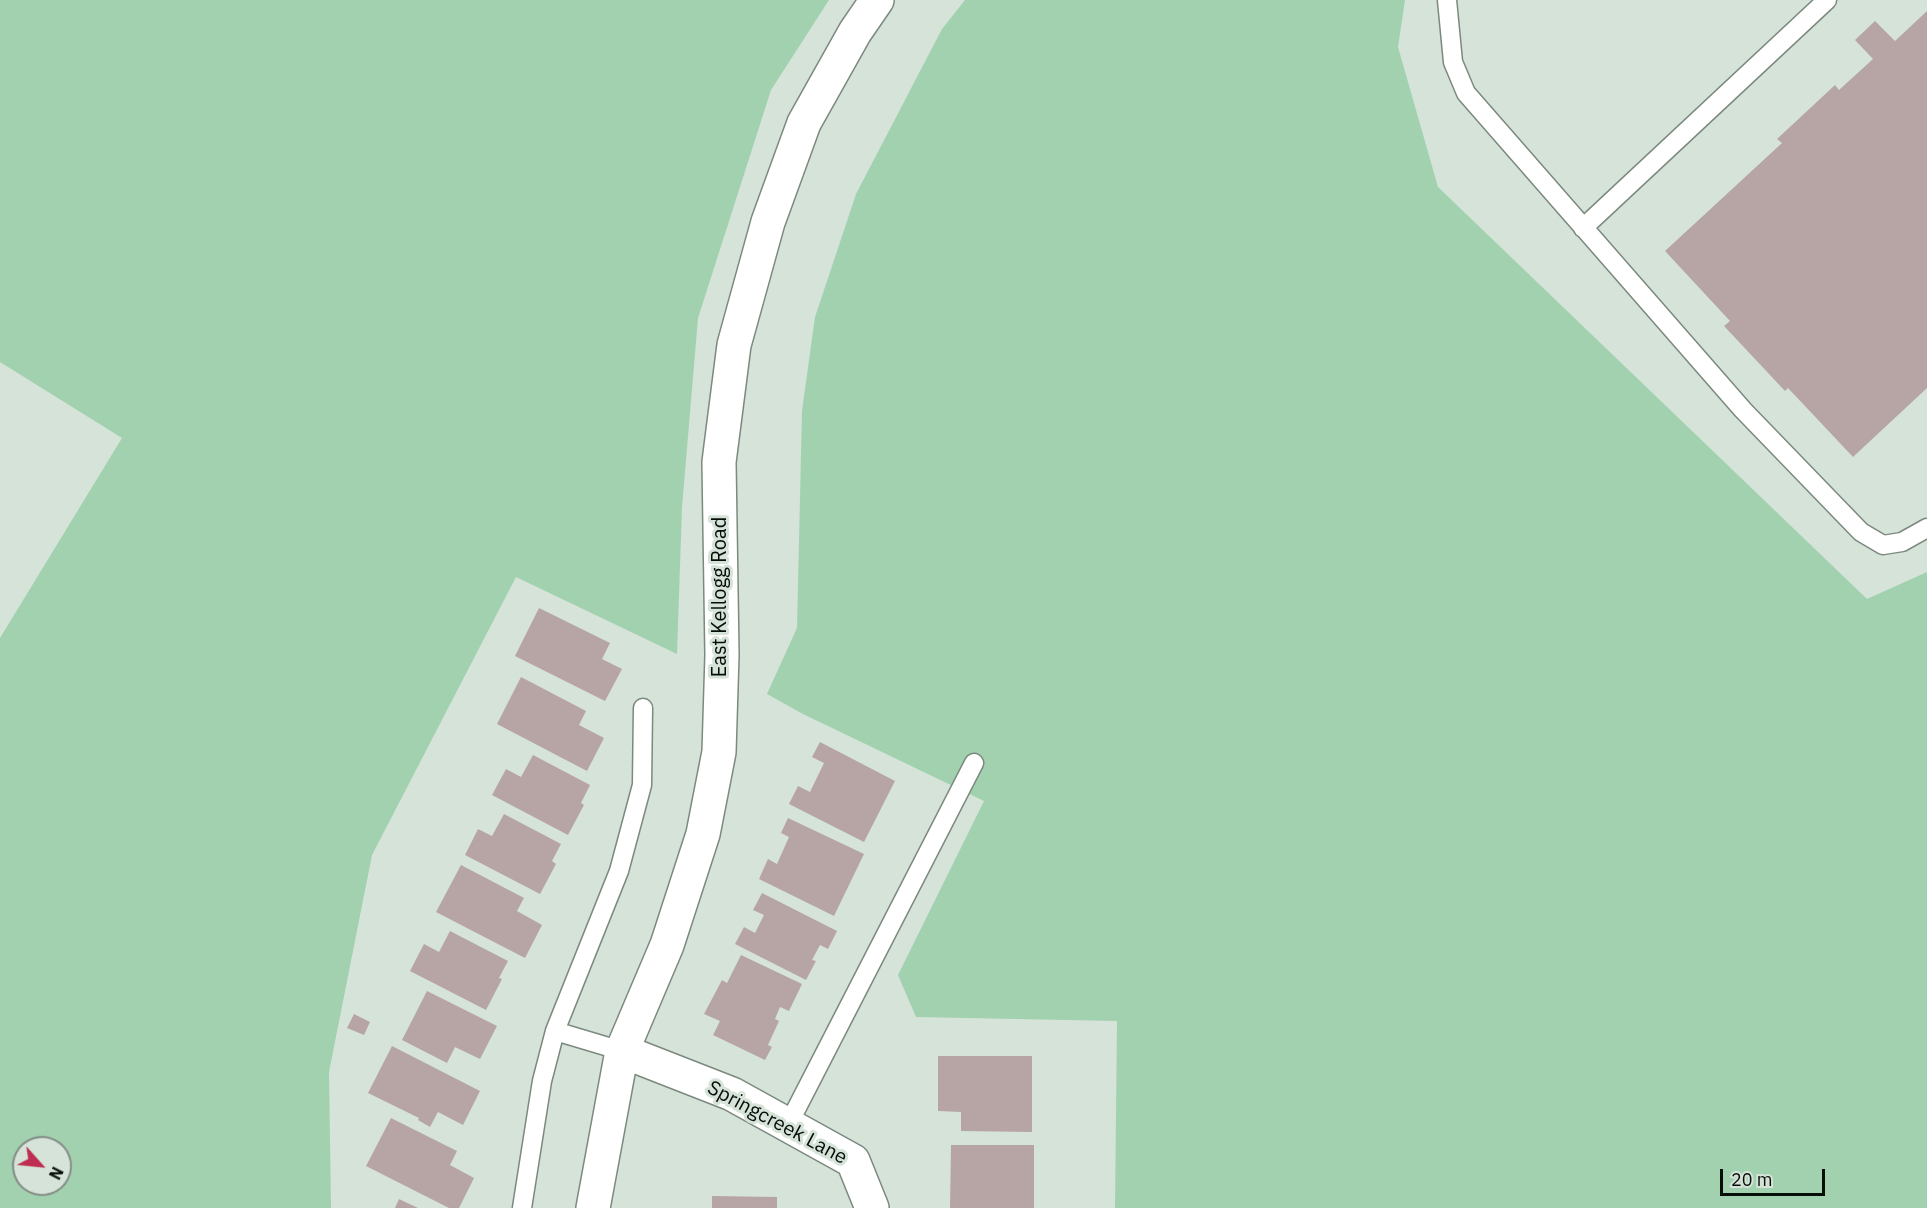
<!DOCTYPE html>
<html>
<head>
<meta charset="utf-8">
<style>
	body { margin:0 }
	#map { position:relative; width:1927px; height:1208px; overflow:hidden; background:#d5e3d8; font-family:"IBM Plex Sans",sans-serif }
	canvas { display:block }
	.north { position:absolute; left:12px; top:1136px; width:60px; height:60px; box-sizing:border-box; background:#d5e3d8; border:2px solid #838d86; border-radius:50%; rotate:117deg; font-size:16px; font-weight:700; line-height:24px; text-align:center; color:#080d0a }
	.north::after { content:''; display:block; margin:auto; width:21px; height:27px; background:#be2e52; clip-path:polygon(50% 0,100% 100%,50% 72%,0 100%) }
	.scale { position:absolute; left:1720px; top:1169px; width:105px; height:27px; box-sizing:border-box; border:3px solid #080d0a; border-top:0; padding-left:8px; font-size:18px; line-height:21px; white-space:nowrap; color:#080d0a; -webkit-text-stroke:4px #d5e3d8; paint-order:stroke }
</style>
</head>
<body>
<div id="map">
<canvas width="1927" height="1208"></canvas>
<div class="north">N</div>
<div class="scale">20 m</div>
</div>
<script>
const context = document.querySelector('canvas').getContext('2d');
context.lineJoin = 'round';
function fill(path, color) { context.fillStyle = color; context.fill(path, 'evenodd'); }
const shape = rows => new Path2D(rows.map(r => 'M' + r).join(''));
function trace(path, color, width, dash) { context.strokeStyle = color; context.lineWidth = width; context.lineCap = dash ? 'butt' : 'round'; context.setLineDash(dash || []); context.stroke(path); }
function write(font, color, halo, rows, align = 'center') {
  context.font = font + ' "IBM Plex Sans",sans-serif'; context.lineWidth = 6; context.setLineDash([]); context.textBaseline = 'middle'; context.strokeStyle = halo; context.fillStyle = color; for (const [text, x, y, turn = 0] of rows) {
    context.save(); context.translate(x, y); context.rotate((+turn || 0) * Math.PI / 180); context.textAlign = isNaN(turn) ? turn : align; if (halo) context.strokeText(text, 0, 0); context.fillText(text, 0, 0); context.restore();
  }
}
fill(shape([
	[0,0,829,0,771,90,698,318,682,507,677,654,516,577,372,855,329,1072,331,1208,0,1208,0,638,122,438,0,362],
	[24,1148,60,1148,60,1184,24,1184],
	[965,0,1405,0,1398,47,1438,187,1867,599,1927,572,1927,1208,1115,1208,1117,1021,916,1017,898,975,984,801,803,714,767,694,797,628,802,411,815,317,856,194,942,29]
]), '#a2d1af');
fill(shape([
	[1927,11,1927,388,1853,457,1788,388,1785,391,1724,326,1730,321,1665,251,1782,143,1777,139,1835,85,1839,90,1873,59,1855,40,1875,21,1895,41],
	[539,608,610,643,602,659,622,669,605,701,515,656],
	[521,677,586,711,579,725,604,738,587,771,497,724],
	[820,742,895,781,864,842,789,804,798,786,810,792,824,763,812,757],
	[533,755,590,785,581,803,584,805,568,835,492,795,506,769,521,777],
	[504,814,561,844,552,861,556,864,540,894,465,855,478,829,492,836],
	[788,818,864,854,834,916,759,879,768,859,777,864,789,837,781,833],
	[461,865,524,898,517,911,542,925,525,958,436,912],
	[762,893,837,931,828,949,820,945,812,960,816,961,806,980,735,944,744,927,755,933,764,915,753,910],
	[450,931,508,961,499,978,502,979,486,1010,410,971,424,944,439,952],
	[741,955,802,984,789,1011,780,1007,775,1019,779,1021,768,1045,772,1047,765,1060,713,1035,720,1021,704,1014,722,980,727,983],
	[427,991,497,1026,480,1059,455,1047,447,1063,402,1040],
	[354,1014,370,1022,364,1035,347,1028],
	[392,1046,480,1091,463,1125,438,1112,430,1127,418,1120,419,1118,368,1093],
	[938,1056,1032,1056,1032,1132,961,1131,961,1112,938,1111],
	[391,1118,457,1151,450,1165,474,1178,459,1208,449,1208,366,1166],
	[951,1145,1034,1145,1034,1208,950,1208],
	[712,1196,777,1197,777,1208,712,1208],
	[399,1199,418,1208,395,1208]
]), '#b7a5a6');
const service = shape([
	[1447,0,1453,62,1466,93,1743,410,1861,532,1883,545,1902,542,1927,528],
	[1583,228,1827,0],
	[555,1031,622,1051],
	[788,1125,974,763],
	[522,1208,542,1081,555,1031,619,871,642,785,643,708]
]);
const minor = shape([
	[622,1051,732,1094,853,1161,872,1208]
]);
const tertiary = shape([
	[593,1208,622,1051,667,945,703,834,719,752,722,655,719,462,734,345,768,222,804,123,855,32,877,0]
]);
trace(service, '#7c897f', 21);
trace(minor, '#7c897f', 36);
trace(tertiary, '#7c897f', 36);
trace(service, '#fff', 18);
trace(minor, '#fff', 33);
trace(tertiary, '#fff', 33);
write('20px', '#080d0a', '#d5e3d8', [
	["East Kellogg Road",720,597,-90],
	["Springcreek Lane",777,1123,28]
]);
</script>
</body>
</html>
